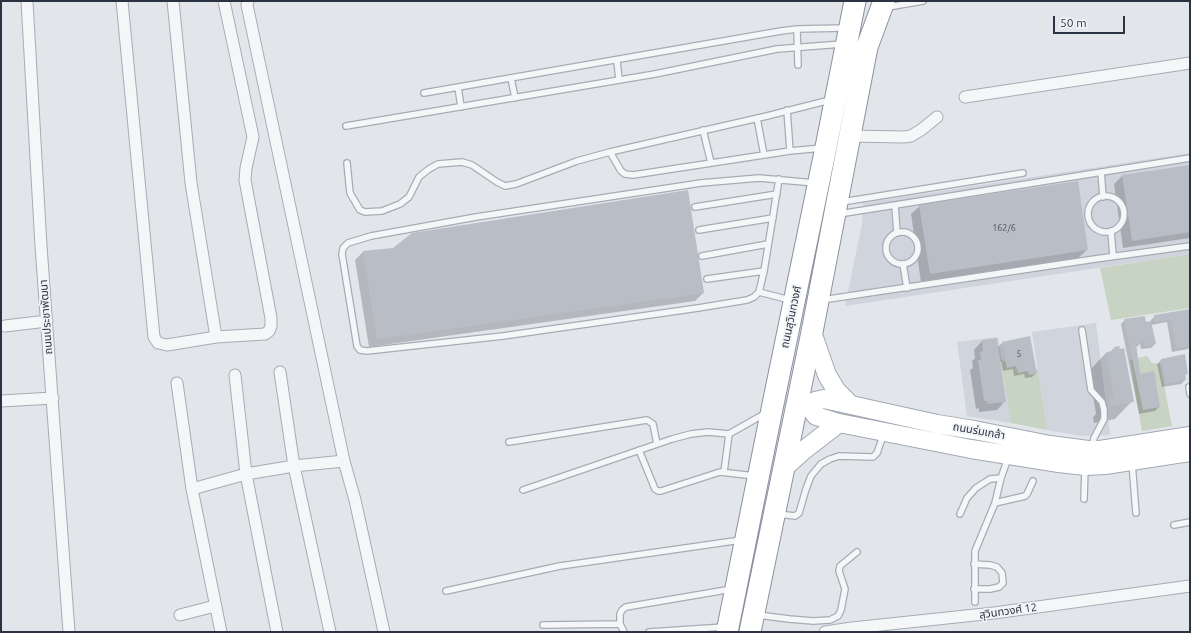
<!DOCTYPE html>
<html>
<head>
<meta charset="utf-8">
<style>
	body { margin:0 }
	#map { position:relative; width:1191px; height:633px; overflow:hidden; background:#e2e5ea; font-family:Ubuntu,sans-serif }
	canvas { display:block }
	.frame { position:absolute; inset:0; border:2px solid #2b3241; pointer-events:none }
	.scale { position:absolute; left:1053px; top:16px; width:72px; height:18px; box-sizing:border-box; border:2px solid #2b3241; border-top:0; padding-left:5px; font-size:12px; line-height:14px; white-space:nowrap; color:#2b3241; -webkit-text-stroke:3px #f2f4f7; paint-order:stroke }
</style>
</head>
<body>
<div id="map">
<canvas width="1191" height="633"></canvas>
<div class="frame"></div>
<div class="scale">50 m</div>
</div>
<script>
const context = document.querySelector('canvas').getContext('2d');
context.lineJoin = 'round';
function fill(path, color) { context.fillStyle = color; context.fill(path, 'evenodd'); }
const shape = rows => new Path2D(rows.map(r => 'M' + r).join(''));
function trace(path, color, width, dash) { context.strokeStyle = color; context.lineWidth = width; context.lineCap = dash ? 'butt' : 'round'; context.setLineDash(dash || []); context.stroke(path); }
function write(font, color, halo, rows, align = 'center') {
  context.font = font + ' Ubuntu,"Noto Sans Thai",sans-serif'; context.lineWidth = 3.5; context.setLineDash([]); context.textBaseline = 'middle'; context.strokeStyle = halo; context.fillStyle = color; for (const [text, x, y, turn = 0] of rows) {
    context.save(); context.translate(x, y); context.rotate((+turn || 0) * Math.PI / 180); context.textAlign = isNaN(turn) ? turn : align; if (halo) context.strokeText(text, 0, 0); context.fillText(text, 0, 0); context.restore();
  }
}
fill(shape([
	[1190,153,1190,254,845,306,862,224,863,203],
	[1096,323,1110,435,1081,436,1047,430,1032,332],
	[998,337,1011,423,967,416,957,342]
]), '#d0d4dc');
fill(shape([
	[1190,254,1190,308,1111,320,1100,268],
	[1147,356,1152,363,1160,364,1172,426,1142,431,1130,360],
	[1001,360,1038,370,1047,430,1011,423]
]), '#c7d3c3');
fill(shape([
	[1190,166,1190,238,1123,248,1114,184,1122,176],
	[920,206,1087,250,1078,258,921,282,911,214],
	[393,249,703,293,695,301,369,347,355,260,363,252],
	[1190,310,1190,346,1188,349,1172,352,1167,322,1151,325,1155,344,1151,348,1141,349,1140,344,1136,347,1140,376,1154,372,1159,407,1155,411,1139,414,1121,324,1125,320,1145,323,1151,322,1151,320,1155,316],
	[982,341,997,348,1002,343,1036,373,1032,377,1025,378,1024,374,1014,376,1013,369,1003,371,1001,362,999,362,1005,401,997,410,979,412,979,408,976,409,970,370,973,368,972,361,975,358,974,350],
	[1114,348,1132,401,1115,419,1094,423,1093,417,1096,414,1089,371,1106,353,1110,352],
	[1161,360,1187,374,1184,376,1185,380,1181,384,1162,387,1157,364]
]), '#0003');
fill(shape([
	[1190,165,1190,232,1132,241,1122,175],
	[1078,181,1088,250,930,274,919,205],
	[688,190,704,293,377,339,363,251,393,248,412,233],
	[1190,309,1190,346,1176,348,1171,319,1155,322,1154,315],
	[1145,316,1146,322,1151,321,1156,344,1145,346,1144,341,1140,341,1141,344,1136,344,1140,374,1154,371,1160,407,1143,410,1124,319],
	[1030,336,1037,373,1029,375,1028,371,1018,373,1016,366,1007,368,1002,342],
	[997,338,1006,402,987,404,987,401,984,401,978,360,981,360,980,352,983,351,982,340],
	[1119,346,1120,349,1124,348,1134,402,1111,406,1110,398,1114,397,1106,352,1115,351,1114,347],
	[1185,354,1188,374,1185,374,1186,380,1166,384,1161,359]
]), '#b9bec6');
const lane = shape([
	[888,7,923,1],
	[797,29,798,65],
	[617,61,619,80],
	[511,78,515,98],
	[458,87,461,107],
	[424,93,781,31,797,29,845,28],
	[787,110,790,151],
	[757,118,764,155],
	[346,126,655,74,777,49,842,44],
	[703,130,711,163],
	[822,148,790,151,633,175,625,174,621,171,610,152,767,116,830,100],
	[347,163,350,193,360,210,365,212,382,211,400,204,409,197,419,177,429,169,438,164,462,162,472,165,497,182,505,186,516,184,577,161,610,152],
	[1101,172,1103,197],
	[779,179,764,271,759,292,790,300],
	'1088 214a18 18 0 1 1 36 0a18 18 0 1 1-36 0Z',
	[842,202,1023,173],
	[895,205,897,233],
	[695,207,777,194],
	[839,214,1190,158],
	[699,230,773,218],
	[1111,231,1113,256],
	'886 248a16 16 0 1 1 32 0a16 16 0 1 1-32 0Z',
	[702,256,768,244],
	[903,264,907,288],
	[707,279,764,271],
	[759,292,754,297,747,300,698,308,503,336,367,351,360,350,357,346,342,254,343,248,348,243,371,236,476,217,701,183,759,178,815,183],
	[822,300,1095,259,1190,246],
	[1082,330,1091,390,1102,402,1104,410,1104,419,1094,438,1092,448],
	[1189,387,1190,394],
	[509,442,647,420,653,424,657,444],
	[639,450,655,489,658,491,661,491,720,472,755,476],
	[1132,463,1136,513],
	[724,472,729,434],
	[523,490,672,439,691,434,708,432,729,434,766,413],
	[1084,499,1085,468],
	[995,503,1025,496,1027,494,1033,481],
	[778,514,795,516,799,513,806,489,811,476,821,464,830,459,839,456,873,457,877,453,884,433],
	[960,514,967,498,976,488,990,479,1001,478,1008,458],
	[1174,525,1190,522],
	[974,589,990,589,999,587,1003,583,1002,573,997,567,990,565,974,564],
	[446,591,560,566,741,540],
	[975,602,975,551,995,503,1001,478],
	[758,615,789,619,813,621,830,620,838,616,841,610,845,589,839,571,840,566,857,552],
	[543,625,620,624],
	[624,632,620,624,620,614,622,610,626,607,732,589],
	[649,632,724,627]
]);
const street = shape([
	[27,1,41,246,69,632],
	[122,1,154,337,158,343,167,345,216,337,265,334,269,331,271,326,271,318,245,180,246,168,253,137,224,1],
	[173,1,191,183,216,337],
	[248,1,247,5,344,461,355,500,384,632],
	[965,97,1190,63],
	[851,136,904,137,911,136,921,130,937,117],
	[5,326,47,321],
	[280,372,294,466,330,632],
	[235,375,246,474,277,632],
	[177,383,192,489],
	[1,401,53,398],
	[180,615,215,606],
	[221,632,192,489,246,474,294,466,344,461],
	[825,632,852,628,994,613,1190,586]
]);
const primary = shape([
	[812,332,827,375,836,390,850,404],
	[1190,436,1100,450,1088,450,1050,445,974,430,937,424,824,399,815,401,812,407,812,411,816,416,839,423,971,449,1059,463,1085,466,1105,465,1190,452],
	[784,468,804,450,839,423]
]);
const highway = shape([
	[727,632,772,409,826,147,855,1],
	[750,632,812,332,867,47,884,1]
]);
trace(lane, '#a7acb4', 8);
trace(street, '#a7acb4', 13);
trace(primary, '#a2a9b5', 20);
trace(highway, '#8a92a0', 23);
trace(lane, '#f5f6f8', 5.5);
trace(street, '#f5f6f8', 11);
trace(primary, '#fff', 18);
trace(highway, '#fff', 21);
write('9px', '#4e5562', null, [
	["162/6",1004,228],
	["5",1019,354]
]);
write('11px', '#2b3241', '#f2f4f7', [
	["ถนนประชาพัฒนา",46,317,-94],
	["ถนนสุวินทวงศ์",791,317,-78],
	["ถนนร่มเกล้า",979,431,10],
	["สุวินทวงศ์ 12",1008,611,-8]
]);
</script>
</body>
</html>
